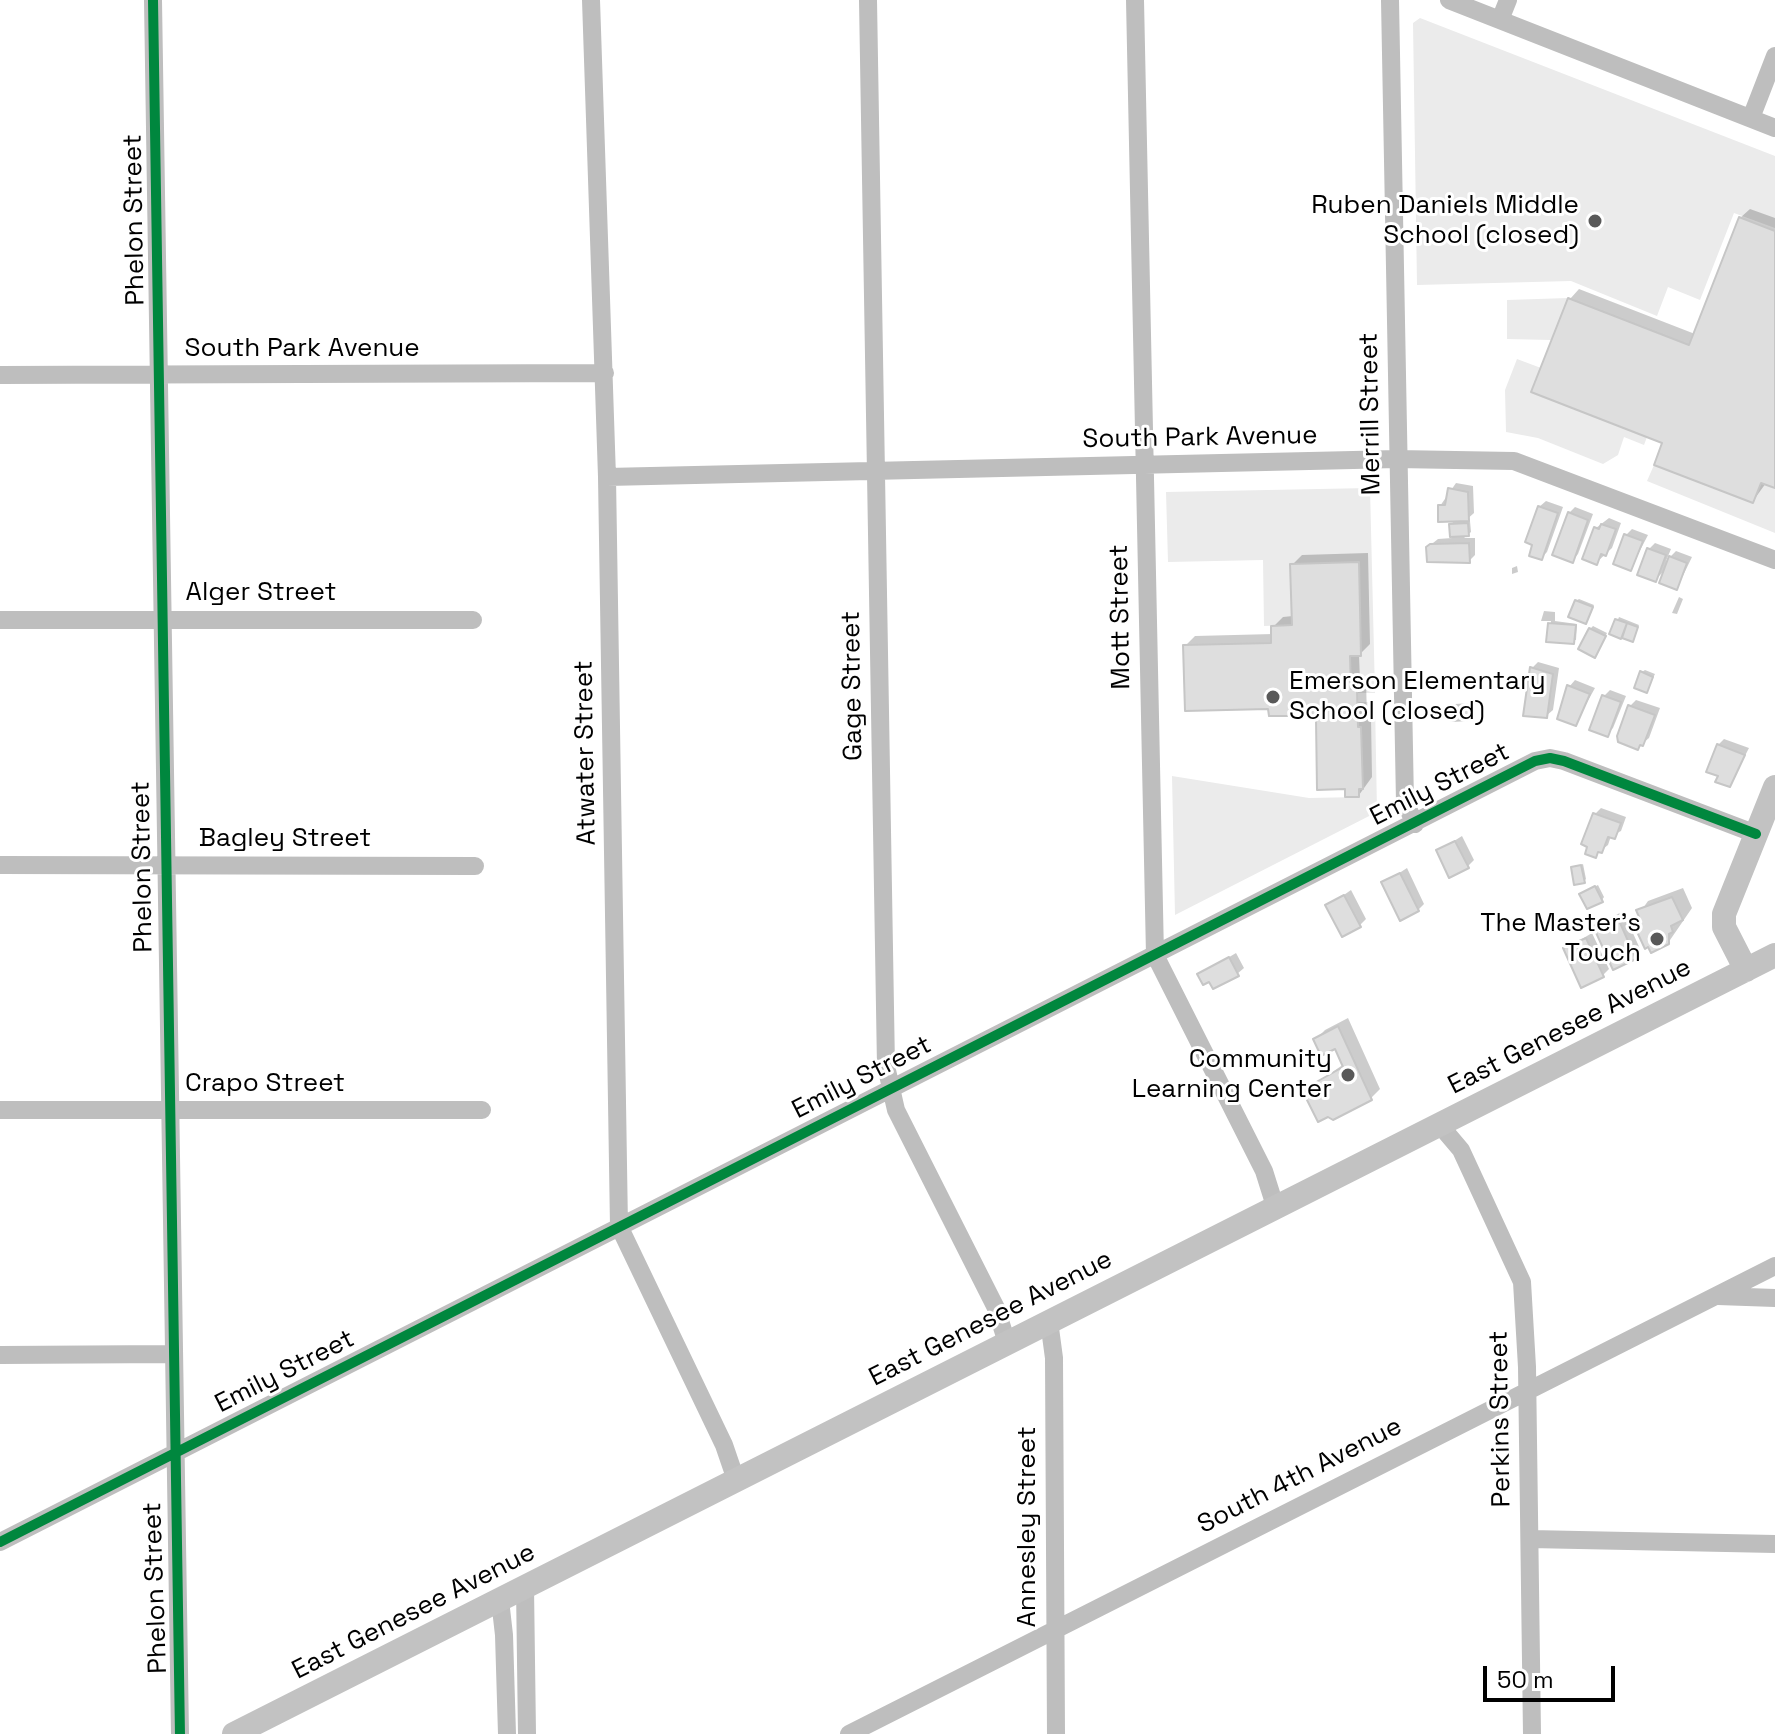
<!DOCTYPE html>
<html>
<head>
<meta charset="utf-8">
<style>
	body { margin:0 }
	#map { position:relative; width:1775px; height:1734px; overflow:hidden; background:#fff; font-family:"Space Grotesk",sans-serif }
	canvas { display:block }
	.scale { position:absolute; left:1483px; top:1666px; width:132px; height:36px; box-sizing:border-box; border:4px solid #000; border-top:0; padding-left:10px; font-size:24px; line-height:28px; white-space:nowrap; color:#000; -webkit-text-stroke:6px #fff; paint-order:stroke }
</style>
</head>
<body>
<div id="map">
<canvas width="1775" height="1734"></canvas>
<div class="scale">50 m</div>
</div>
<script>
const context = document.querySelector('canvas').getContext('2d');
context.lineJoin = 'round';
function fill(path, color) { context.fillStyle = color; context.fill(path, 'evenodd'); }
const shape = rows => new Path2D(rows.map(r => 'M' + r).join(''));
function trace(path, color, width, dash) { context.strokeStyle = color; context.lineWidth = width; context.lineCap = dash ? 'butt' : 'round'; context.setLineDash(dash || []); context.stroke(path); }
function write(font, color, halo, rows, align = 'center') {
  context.font = font + ' "Space Grotesk",sans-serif'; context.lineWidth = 6; context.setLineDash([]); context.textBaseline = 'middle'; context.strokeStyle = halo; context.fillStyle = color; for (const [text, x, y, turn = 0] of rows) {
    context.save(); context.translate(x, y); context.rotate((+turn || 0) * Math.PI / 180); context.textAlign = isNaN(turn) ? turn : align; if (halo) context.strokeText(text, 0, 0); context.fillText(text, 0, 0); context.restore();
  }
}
fill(shape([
	[1420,18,1775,156,1775,228,1734,213,1700,300,1668,287,1657,316,1571,281,1417,285,1413,23],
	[1568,298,1551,340,1507,339,1507,300],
	[1517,359,1541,368,1647,437,1644,445,1624,437,1618,455,1603,464,1538,438,1506,432,1505,390],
	[1654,465,1753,503,1761,483,1775,488,1775,533,1647,481],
	[1370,488,1375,693,1357,693,1357,689,1351,689,1350,656,1361,656,1359,563,1290,564,1292,625,1264,626,1263,560,1168,562,1166,492],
	[1357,702,1375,702,1377,812,1175,915,1172,776,1309,798,1359,797,1359,789,1363,788]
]), '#ebebeb');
fill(shape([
	[1750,209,1775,218,1775,486,1766,483,1753,501,1665,442,1570,299,1579,289,1695,334,1740,218],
	[1456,483,1473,486,1474,513,1465,521,1470,521,1471,532,1464,538,1475,538,1475,555,1469,561,1428,547,1438,539,1452,538,1451,524,1457,519,1440,506],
	[1546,501,1563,507,1547,552,1541,558,1539,507],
	[1575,507,1593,514,1578,554,1572,561,1569,513],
	[1609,518,1621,523,1612,548,1597,562,1585,558,1596,528],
	[1632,529,1648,535,1631,568,1626,535],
	[1655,543,1671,549,1666,561,1676,551,1692,557,1677,588,1666,569,1656,579,1649,549],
	[1368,553,1370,644,1359,655,1360,680,1366,680,1367,718,1371,718,1372,777,1359,795,1313,707,1299,707,1292,714,1270,707,1185,646,1195,636,1273,634,1273,627,1283,617,1293,616,1292,565,1302,555],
	[1517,566,1518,572,1512,574,1512,568],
	[1679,597,1683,599,1677,614,1672,613],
	[1579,599,1594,605,1586,622,1576,601],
	[1544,611,1555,612,1555,621,1577,624,1576,640,1549,640,1551,621,1541,621],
	[1619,617,1639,625,1632,639,1612,633],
	[1593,626,1607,633,1597,653,1590,629],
	[1538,662,1559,668,1553,710,1546,716,1532,668],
	[1645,670,1655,674,1647,690,1642,672],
	[1575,680,1595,688,1575,724,1569,687],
	[1610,690,1626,696,1613,728,1607,734,1604,696],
	[1636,700,1660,708,1649,738,1637,748,1619,736,1630,706],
	[1471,703,1468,718,1453,706,1455,704],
	[1724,739,1749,748,1730,785,1720,775,1718,745],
	[1601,808,1626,817,1621,831,1611,836,1608,845,1595,855,1595,814],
	[1462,836,1474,860,1467,867,1438,851],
	[1583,864,1586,879,1584,881,1573,868],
	[1407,868,1424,904,1418,910,1384,883],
	[1598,885,1604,897,1602,900,1584,892],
	[1683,888,1692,908,1668,943,1634,921,1648,901],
	[1351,890,1366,919,1360,925,1328,906],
	[1623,911,1641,951,1614,967,1596,927],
	[1592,933,1609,969,1603,975,1565,949],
	[1236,953,1244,968,1237,974,1210,979,1199,975],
	[1348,1018,1380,1089,1371,1098,1305,1091,1344,1064,1336,1047,1315,1040,1325,1030]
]), '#0003');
const building = shape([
	[1739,217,1775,231,1775,488,1761,483,1753,503,1654,465,1662,443,1531,392,1568,298,1689,345,1739,217],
	[1448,488,1468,492,1469,521,1438,522,1438,505,1445,505,1448,488],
	[1538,506,1558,513,1542,560,1529,556,1532,545,1525,542,1538,506],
	[1568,512,1588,520,1573,563,1552,555,1568,512],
	[1468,523,1469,536,1450,537,1449,524,1468,523],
	[1601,524,1616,529,1606,556,1601,554,1597,565,1582,559,1594,527,1599,529,1601,524],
	[1624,534,1643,541,1631,571,1613,564,1624,534],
	[1469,543,1470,563,1427,562,1426,547,1430,544,1469,543],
	[1647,548,1666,555,1656,582,1637,575,1647,548],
	[1669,556,1687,563,1677,590,1659,583,1669,556],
	[1359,562,1361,656,1350,656,1351,689,1357,689,1358,727,1361,727,1363,789,1359,789,1359,797,1345,797,1345,789,1317,790,1316,719,1312,719,1311,709,1293,709,1293,716,1269,716,1268,709,1185,711,1183,645,1271,643,1271,626,1292,625,1290,564,1359,562],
	[1575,600,1593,607,1586,624,1568,617,1575,600],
	[1615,619,1627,623,1621,639,1609,634,1615,619],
	[1548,623,1576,625,1574,644,1546,642,1548,623],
	[1627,623,1638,627,1633,642,1622,638,1627,623],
	[1589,628,1606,636,1595,658,1578,649,1589,628],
	[1530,667,1553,674,1547,718,1523,716,1530,667],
	[1640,671,1653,677,1647,693,1634,688,1640,671],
	[1567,685,1590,694,1576,726,1557,719,1567,685],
	[1602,695,1621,702,1608,737,1589,730,1602,695],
	[1469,705,1469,720,1451,721,1451,706,1469,705],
	[1628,705,1655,715,1643,746,1640,745,1638,750,1618,742,1617,736,1628,705],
	[1717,744,1745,755,1730,787,1715,782,1718,776,1706,772,1717,744],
	[1593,813,1621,823,1615,839,1608,837,1602,853,1598,852,1596,858,1585,854,1587,847,1581,844,1593,813],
	[1455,841,1469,868,1449,878,1436,850,1455,841],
	[1581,865,1585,883,1574,885,1571,867,1581,865],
	[1400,873,1419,911,1400,921,1381,882,1400,873],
	[1595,886,1603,902,1587,909,1579,894,1595,886],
	[1344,895,1361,927,1342,937,1325,905,1344,895],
	[1672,897,1683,920,1671,926,1673,932,1669,934,1669,944,1651,953,1648,947,1645,949,1632,921,1639,917,1636,910,1672,897],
	[1617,916,1636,959,1613,970,1593,926,1617,916],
	[1586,938,1604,977,1581,988,1563,948,1586,938],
	[1229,957,1239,976,1213,989,1209,982,1203,985,1197,974,1229,957],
	[1338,1026,1372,1100,1333,1120,1328,1117,1318,1122,1302,1090,1343,1067,1335,1049,1321,1056,1313,1039,1338,1026]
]);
fill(building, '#dedede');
trace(building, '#c6c6c6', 2);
trace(shape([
	[153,0,180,1734],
	[591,0,607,477,619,1226,724,1445,736,1480],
	[868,0,886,1066,896,1110,996,1308,1007,1343],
	[1135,0,1155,955,1264,1171,1275,1206],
	[1390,0,1405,802,1415,824],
	[1449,0,1775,128],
	[1500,20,1508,0],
	[1751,118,1775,56],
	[0,375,605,373],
	[607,477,1397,459,1514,461,1775,560],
	[0,620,473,620],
	[0,865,475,866],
	[0,1110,482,1110],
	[1439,1124,1461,1150,1522,1282,1527,1367,1532,1734],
	[1718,1296,1775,1298],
	[1049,1321,1054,1358,1056,1734],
	[0,1355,173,1354],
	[1530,1539,1775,1544],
	[0,1542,1535,761,1550,758,1564,761,1756,834],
	[525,1587,527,1734],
	[500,1600,504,1635,507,1734],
	[849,1734,1775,1266]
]), '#bebebe', 18);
trace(shape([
	[1746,970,1724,927,1724,914,1775,787],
	[234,1734,1775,955]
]), '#c2c2c2', 24);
trace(shape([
	[153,0,180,1734],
	[0,1542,1535,761,1550,758,1564,761,1756,834]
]), '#00873e', 10);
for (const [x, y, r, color] of [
	[1595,221,8,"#595959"],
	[1273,697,8,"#595959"],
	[1657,939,8,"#595959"],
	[1348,1075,8,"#595959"]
]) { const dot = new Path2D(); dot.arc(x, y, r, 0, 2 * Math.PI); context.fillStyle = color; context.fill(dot); trace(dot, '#fff', 3); }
write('26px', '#000', '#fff', [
	["Ruben Daniels Middle",1579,206],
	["School (closed)",1579,236],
	["Emerson Elementary",1289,682,"left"],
	["School (closed)",1289,712,"left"],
	["The Master's",1641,924],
	["Touch",1641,954],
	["Community",1332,1060],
	["Learning Center",1332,1090]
], 'right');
write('26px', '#000', '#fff', [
	["Phelon Street",135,220,-91],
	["South Park Avenue",302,349],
	["Merrill Street",1371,414,-91],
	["South Park Avenue",1200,438,-1],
	["Alger Street",261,593],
	["Mott Street",1121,617,-91],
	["Gage Street",853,686,-91],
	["Atwater Street",586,753,-91],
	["Emily Street",1440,785,-27],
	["Bagley Street",285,839],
	["Phelon Street",143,867,-91],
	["East Genesee Avenue",1570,1027,-27],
	["Emily Street",862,1078,-27],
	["Crapo Street",265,1084],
	["East Genesee Avenue",991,1319,-27],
	["Emily Street",285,1372,-27],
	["Perkins Street",1501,1419,-91],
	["South 4th Avenue",1300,1476,-27],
	["Annesley Street",1028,1527,-90],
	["Phelon Street",156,1588,-92],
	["East Genesee Avenue",414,1612,-27]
]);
</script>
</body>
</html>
